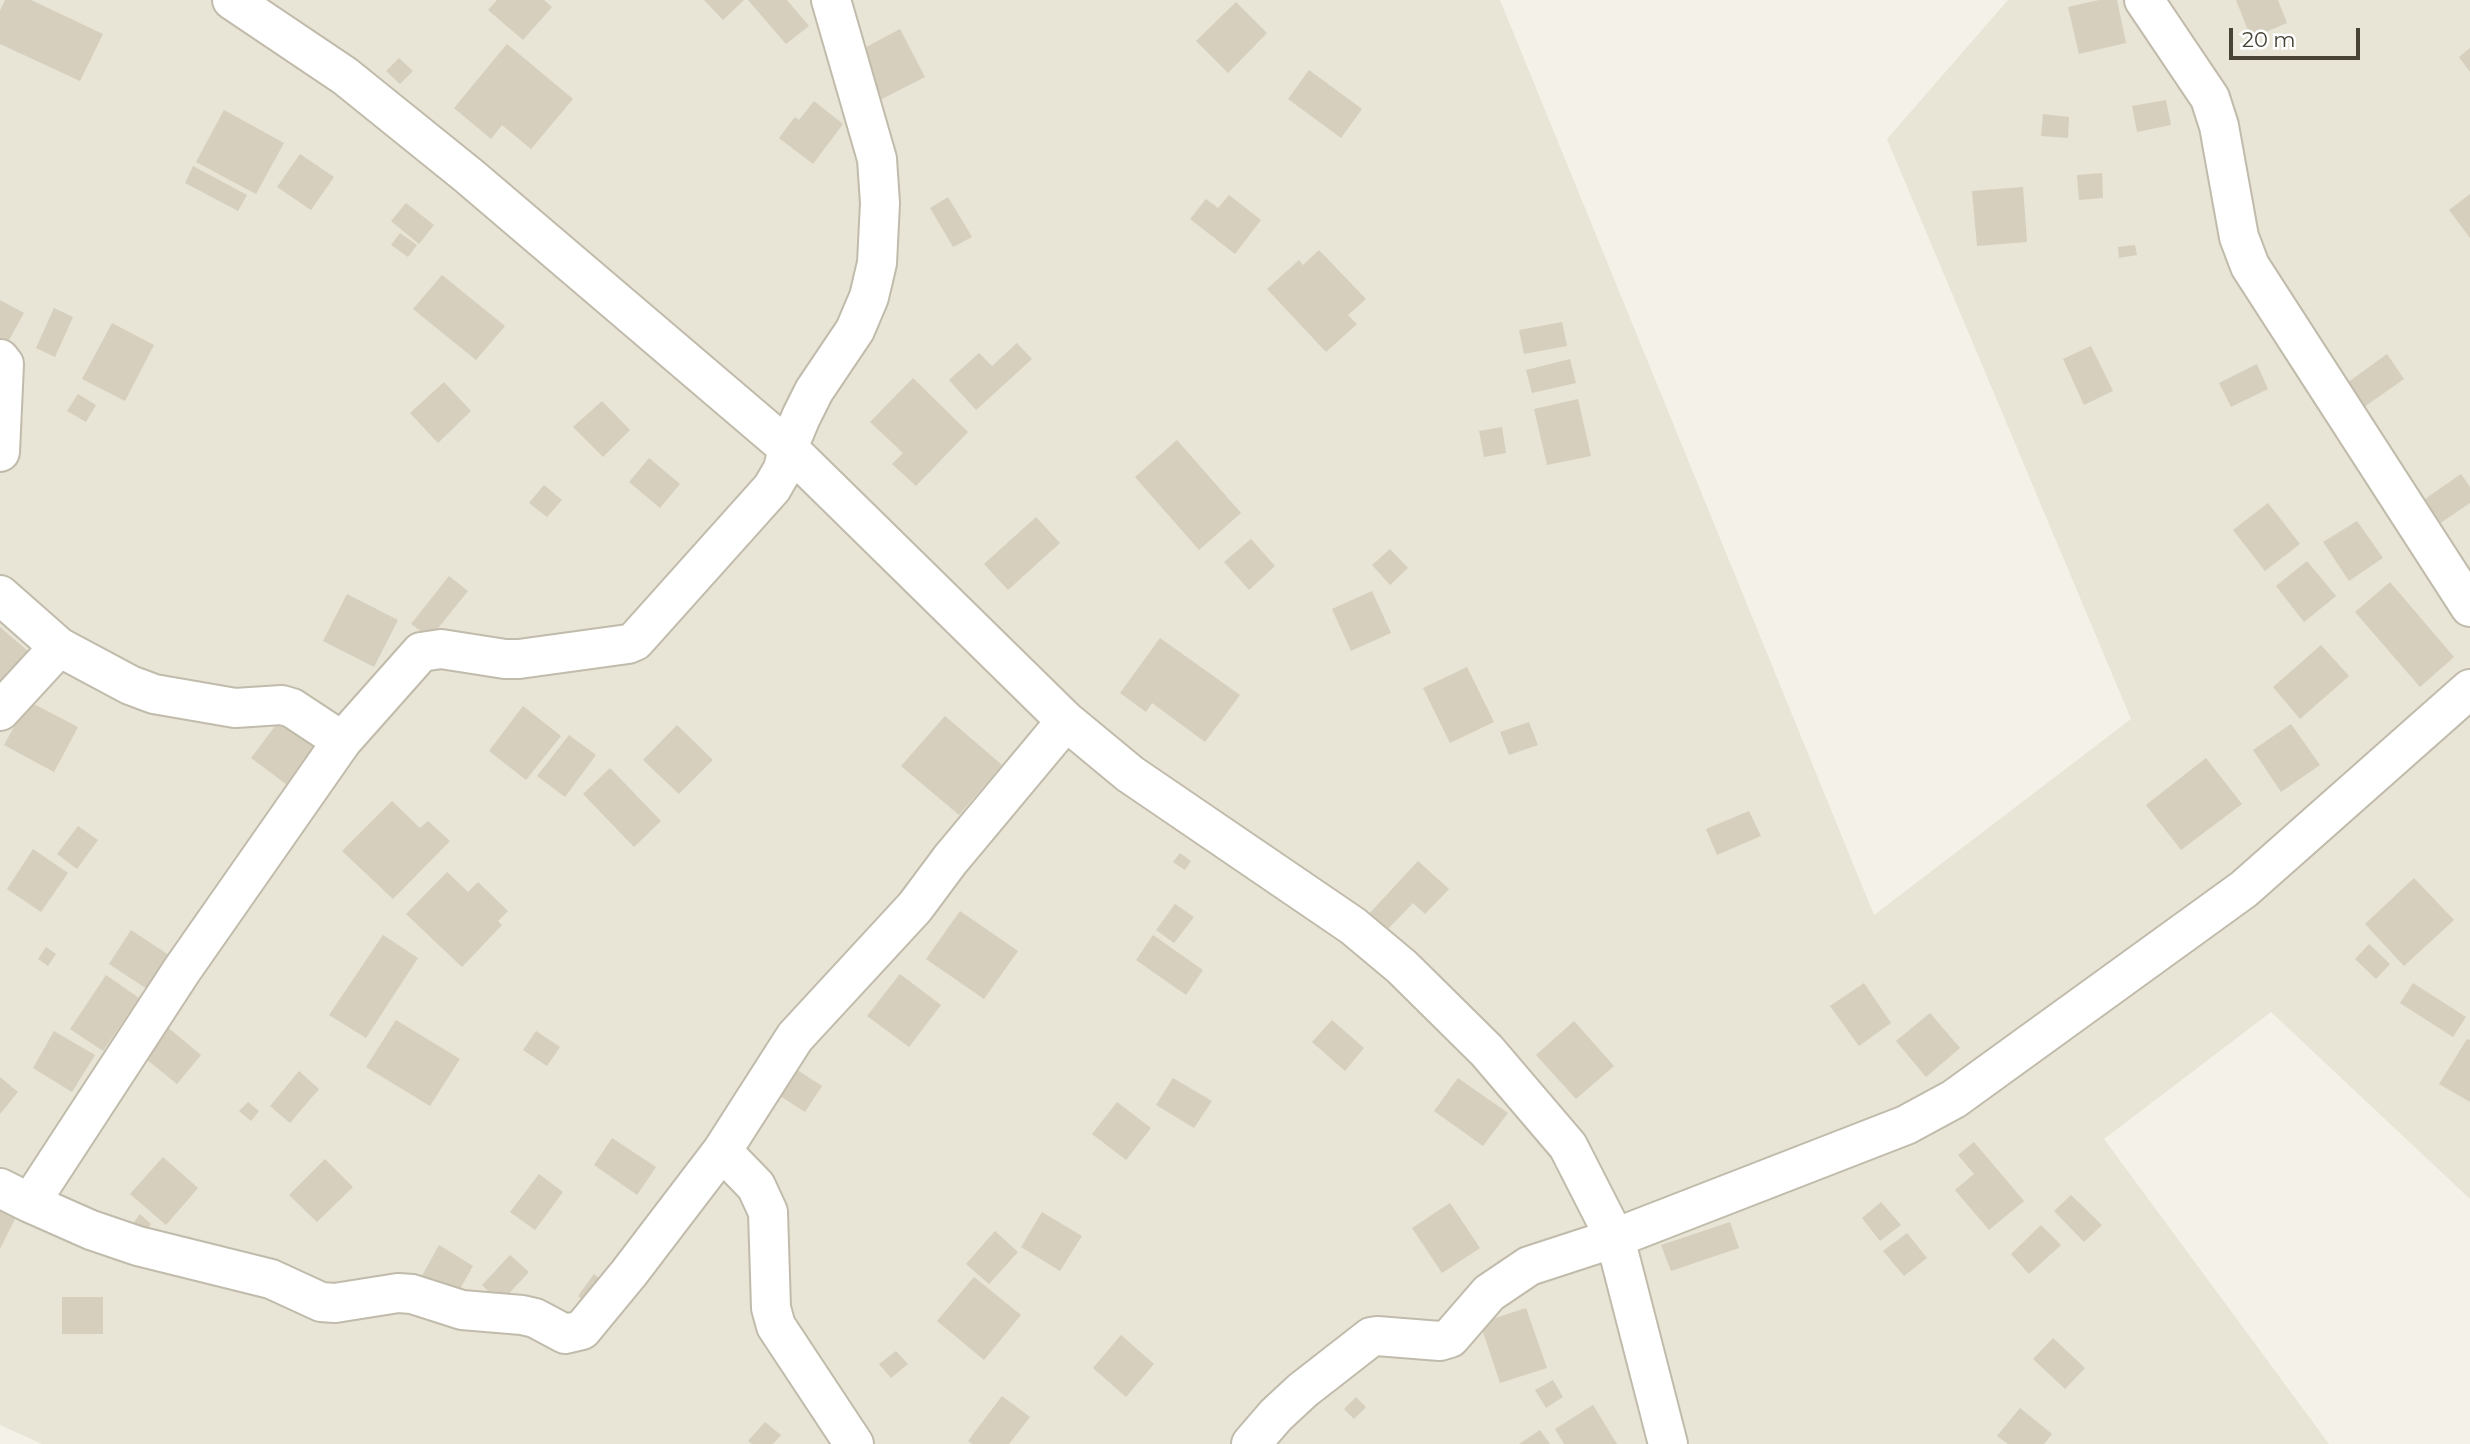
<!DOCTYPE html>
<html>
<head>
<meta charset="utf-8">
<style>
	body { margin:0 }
	#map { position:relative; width:2470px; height:1444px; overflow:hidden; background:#f4f2e8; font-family:Montserrat,sans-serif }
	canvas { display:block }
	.scale { position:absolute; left:2229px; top:28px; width:131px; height:32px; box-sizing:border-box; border:4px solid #484336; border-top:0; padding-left:9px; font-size:21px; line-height:24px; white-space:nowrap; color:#484336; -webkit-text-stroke:5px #fff; paint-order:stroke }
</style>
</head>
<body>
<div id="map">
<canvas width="2470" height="1444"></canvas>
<div class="scale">20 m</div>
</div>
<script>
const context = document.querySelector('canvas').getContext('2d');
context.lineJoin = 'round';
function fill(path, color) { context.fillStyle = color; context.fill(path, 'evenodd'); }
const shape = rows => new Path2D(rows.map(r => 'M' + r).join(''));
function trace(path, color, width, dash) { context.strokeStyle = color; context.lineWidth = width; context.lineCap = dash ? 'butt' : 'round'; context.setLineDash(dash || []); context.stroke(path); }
fill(shape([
	[0,0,1500,0,1874,915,2131,719,1887,139,2008,0,2470,0,2470,1199,2271,1012,2104,1139,2329,1444,42,1444,0,1425]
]), '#e8e4d6');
fill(shape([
	[5,0,31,0,103,34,80,81,0,44,0,11],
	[497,0,544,0,552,7,523,40,488,10],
	[704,0,744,0,723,20],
	[748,0,787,0,809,26,786,44],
	[2099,0,2117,0,2126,43,2079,54,2068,7],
	[2236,0,2278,0,2287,23,2251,38],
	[1236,2,1267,33,1228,73,1196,41],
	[900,29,925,77,882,99,857,52],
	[507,44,573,99,531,149,502,125,491,139,454,108],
	[2470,48,2470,72,2459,57],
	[399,58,413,71,400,84,386,71],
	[1309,70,1362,109,1341,138,1288,99],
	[2166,100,2171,125,2137,132,2132,106],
	[814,101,843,124,813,164,779,138,795,117,799,120],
	[224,110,284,143,256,194,196,162],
	[2043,114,2069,117,2068,138,2041,136],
	[300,154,334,177,311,210,277,187],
	[193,166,247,195,238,211,185,183],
	[2102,173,2103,198,2079,200,2077,175],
	[2023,187,2027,242,1977,246,1972,191],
	[2470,194,2470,238,2449,210],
	[1229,195,1261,220,1235,254,1190,219,1206,199,1218,208],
	[948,197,972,237,953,247,930,208],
	[406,203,434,225,419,244,391,221],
	[400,233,417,245,408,257,391,245],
	[2135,245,2137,255,2119,258,2118,247],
	[1319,250,1366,299,1348,315,1357,324,1326,352,1267,289,1299,260,1303,265],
	[442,275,505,326,476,360,413,309],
	[0,300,24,313,8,342,0,338],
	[54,308,73,317,55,357,36,348],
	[1562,322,1567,346,1524,354,1519,330],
	[112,323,154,345,125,401,82,379],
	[1017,343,1032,359,976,410,949,380,979,353,992,366],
	[2091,346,2113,391,2084,405,2063,359],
	[2387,354,2404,379,2357,412,2340,388],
	[1570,359,1576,383,1532,393,1526,370],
	[2257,364,2268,389,2231,407,2219,383],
	[913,378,968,432,916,486,892,464,903,453,870,422],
	[444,382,471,411,438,443,410,413],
	[78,394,96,405,86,422,67,411],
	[1578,399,1591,456,1547,465,1534,409],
	[602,401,630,430,603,457,573,427],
	[1502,427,1506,453,1484,457,1479,431],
	[1177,440,1241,513,1199,550,1135,477],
	[649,458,680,484,660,508,629,482],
	[2461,474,2470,487,2470,503,2439,524,2422,501],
	[544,485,562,500,547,517,529,503],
	[2268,503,2300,544,2265,571,2233,530],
	[1036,517,1060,543,1008,590,984,564],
	[2357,521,2383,558,2349,581,2323,542],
	[1251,539,1275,566,1249,590,1224,562],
	[1390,549,1408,568,1390,585,1372,565],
	[2307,561,2336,596,2304,622,2276,586],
	[449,576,468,591,430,638,411,624],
	[2390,582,2454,657,2420,687,2355,612],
	[1372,591,1391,633,1351,651,1332,609],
	[347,594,398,620,374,667,323,641],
	[0,627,30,653,0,687],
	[1160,638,1240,695,1205,742,1152,703,1146,712,1120,693],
	[2321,645,2349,676,2300,719,2273,687],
	[1467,667,1494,722,1450,743,1423,688],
	[28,701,78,727,54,772,4,745],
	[523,706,561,736,526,780,489,751],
	[945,716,1002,765,959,815,901,766],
	[279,721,319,750,290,787,251,758],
	[1529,722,1538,745,1509,755,1500,732],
	[2291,724,2320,765,2281,792,2253,750],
	[677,725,713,760,679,794,643,760],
	[569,735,596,755,565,797,537,776],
	[2206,758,2242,804,2181,850,2146,805],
	[610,768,661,821,634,847,583,794],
	[392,801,420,828,428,821,450,841,393,899,342,851],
	[1749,811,1761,836,1717,855,1706,829],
	[78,826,98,840,77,869,57,854],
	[33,849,68,873,41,912,7,889],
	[1180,853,1191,861,1185,870,1173,862],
	[1418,861,1449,889,1425,914,1413,903,1386,931,1368,915],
	[447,872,468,892,478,882,508,911,498,921,502,925,462,967,406,914],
	[2414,878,2454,920,2404,966,2365,924],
	[1175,904,1194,917,1174,943,1156,930],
	[960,911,1018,951,984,999,926,959],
	[131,930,175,959,153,993,109,964],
	[383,935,418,958,366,1038,329,1015],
	[1153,935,1203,970,1186,995,1136,960],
	[2369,944,2390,964,2376,979,2355,959],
	[46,947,56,954,48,966,38,959],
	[900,974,941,1005,909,1047,867,1016],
	[106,975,139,998,103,1051,70,1029],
	[1864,983,1891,1023,1859,1046,1830,1006],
	[2413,983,2466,1017,2453,1037,2400,1003],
	[1930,1013,1960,1048,1926,1077,1896,1041],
	[396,1020,460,1059,430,1106,366,1067],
	[1332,1020,1364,1048,1345,1071,1312,1042],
	[1574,1021,1614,1066,1576,1099,1536,1055],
	[165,1025,201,1055,177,1084,141,1055],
	[54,1031,95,1055,72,1092,33,1068],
	[536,1031,560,1047,547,1066,523,1050],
	[2467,1039,2470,1040,2470,1102,2439,1084],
	[794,1068,822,1086,805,1112,777,1094],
	[299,1071,319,1089,290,1123,270,1106],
	[0,1077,18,1092,0,1114],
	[1173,1078,1212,1101,1194,1128,1156,1105],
	[1458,1078,1508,1113,1483,1146,1434,1111],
	[248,1102,259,1111,251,1121,239,1111],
	[1117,1102,1151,1128,1126,1160,1092,1134],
	[612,1138,656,1167,637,1195,594,1165],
	[1974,1142,2024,1201,1989,1230,1955,1190,1974,1174,1958,1155],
	[163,1157,198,1188,166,1225,130,1194],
	[325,1159,353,1187,317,1222,289,1195],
	[539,1174,563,1192,535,1230,510,1212],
	[2071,1195,2102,1225,2084,1242,2054,1211],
	[1881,1202,1901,1225,1880,1241,1862,1218],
	[1450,1203,1480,1248,1442,1273,1412,1228],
	[0,1209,16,1217,0,1249],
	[1042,1212,1082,1236,1060,1271,1021,1247],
	[140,1214,151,1224,144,1234,132,1225],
	[1730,1222,1739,1248,1671,1271,1661,1245],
	[2041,1225,2061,1245,2029,1274,2011,1254],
	[995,1231,1018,1252,989,1284,966,1264],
	[1907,1233,1927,1258,1904,1276,1883,1251],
	[439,1245,473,1266,452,1303,418,1283],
	[510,1255,529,1272,500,1303,482,1285],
	[594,1274,609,1286,592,1308,578,1296],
	[974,1277,1021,1315,984,1360,937,1321],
	[62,1297,103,1297,103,1334,62,1334],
	[1526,1308,1547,1368,1500,1383,1480,1323],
	[1121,1335,1154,1364,1126,1397,1093,1368],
	[2053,1338,2085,1368,2065,1389,2033,1359],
	[896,1351,908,1364,891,1378,879,1364],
	[1553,1380,1563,1397,1546,1408,1535,1390],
	[1002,1396,1030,1417,1009,1444,972,1444,968,1441],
	[1356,1397,1366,1407,1354,1419,1344,1409],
	[1593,1405,1617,1444,1564,1444,1555,1429],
	[2020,1408,2052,1434,2044,1444,2008,1444,1997,1436],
	[765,1422,781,1435,773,1444,752,1444,748,1441],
	[1540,1430,1550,1444,1519,1444]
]), '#d6cfbd');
const minor = shape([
	[232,0,345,76,469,176,788,448,1066,721,1130,774,1353,926,1402,967,1487,1051,1568,1146,1615,1238,1668,1444],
	[831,0,877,159,880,203,877,263,869,297,855,330,814,391,801,417,788,448,783,469,772,488,635,641,628,644,519,659,505,659,441,649,421,652,342,741,182,970,30,1203,91,1230,138,1246,271,1279,321,1302,335,1303,398,1293,412,1294,462,1310,522,1315,535,1318,565,1334,582,1330,629,1273,722,1151,795,1037,915,907,950,860,1066,721],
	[2144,0,2210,98,2219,126,2239,237,2250,266,2470,607],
	[0,359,4,364,0,452],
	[0,595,59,647,0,711],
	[59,647,130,685,154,694,235,708,282,705,292,708,342,741],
	[722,1151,756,1186,768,1212,771,1308,776,1326,854,1444],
	[0,1188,30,1203],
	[1251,1444,1276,1415,1303,1390,1371,1337,1377,1336,1440,1341,1450,1338,1489,1293,1529,1266,1615,1238,1906,1125,1954,1099,2244,889,2470,689]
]);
trace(minor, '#c0bbaa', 42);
trace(minor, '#fff', 38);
</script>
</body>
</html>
